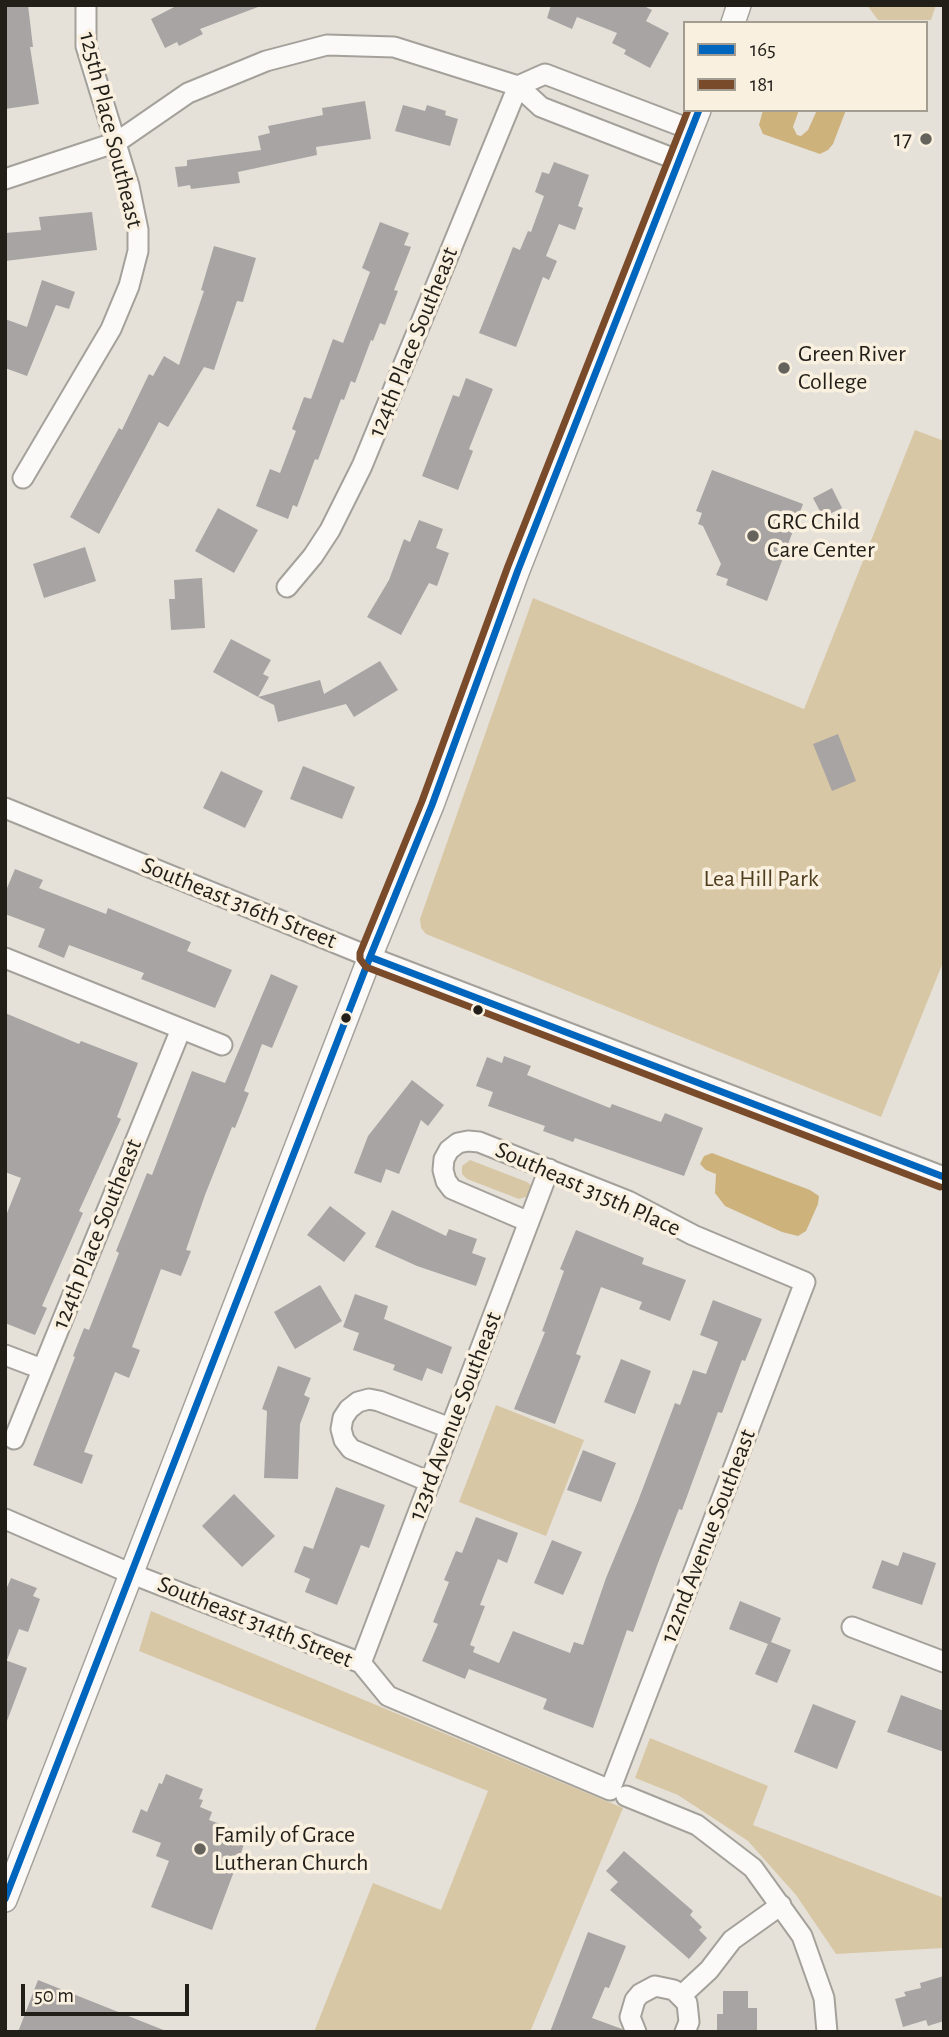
<!DOCTYPE html>
<html>
<head>
<meta charset="utf-8">
<style>
	body { margin:0 }
	#map { position:relative; width:949px; height:2037px; overflow:hidden; background:#e5e1d9; font-family:"Alegreya Sans",sans-serif }
	canvas { display:block }
	.frame { position:absolute; inset:0; border:7px solid #221f19; pointer-events:none }
	.legend { position:absolute; left:683px; top:21px; width:245px; height:91px; box-sizing:border-box; background:#f9f0e0; border:2px solid #a39c90; margin:0; padding:9px 12px; list-style:none; font-size:21px; color:#221f19 }
	.legend li { display:flex; align-items:center; gap:14px; height:35px }
	.legend b { width:35px; border:2px solid #a39c90 }
	.scale { position:absolute; left:21px; top:1984px; width:168px; height:32px; box-sizing:border-box; border:4px solid #221f19; border-top:0; padding-left:9px; font-size:21px; line-height:24px; white-space:nowrap; color:#221f19; -webkit-text-stroke:5px #f9f0e0; paint-order:stroke }
</style>
</head>
<body>
<div id="map">
<canvas width="949" height="2037"></canvas>
<div class="frame"></div>
<ul class="legend">
<li><b style="height:9px;background:#0065bd"></b>165</li>
<li><b style="height:9px;background:#7a4b2a"></b>181</li>
</ul>
<div class="scale">50 m</div>
</div>
<script>
const context = document.querySelector('canvas').getContext('2d');
context.lineJoin = 'round';
function fill(path, color) { context.fillStyle = color; context.fill(path, 'evenodd'); }
const shape = rows => new Path2D(rows.map(r => 'M' + r).join(''));
function trace(path, color, width, dash) { context.strokeStyle = color; context.lineWidth = width; context.lineCap = dash ? 'butt' : 'round'; context.setLineDash(dash || []); context.stroke(path); }
function write(font, color, halo, rows, align = 'center') {
  context.font = font + ' "Alegreya Sans",sans-serif'; context.lineWidth = 7; context.setLineDash([]); context.textBaseline = 'middle'; context.strokeStyle = halo; context.fillStyle = color; for (const [text, x, y, turn = 0] of rows) {
    context.save(); context.translate(x, y); context.rotate((+turn || 0) * Math.PI / 180); context.textAlign = isNaN(turn) ? turn : align; if (halo) context.strokeText(text, 0, 0); context.fillText(text, 0, 0); context.restore();
  }
}
fill(shape([
	[867,5,936,5,931,20,878,20],
	[915,430,944,441,944,960,881,1117,426,934,421,928,420,919,533,598,804,709],
	[470,1160,527,1182,531,1185,529,1196,519,1199,467,1179,462,1174,462,1166],
	[496,1405,584,1440,546,1536,459,1502],
	[151,1611,623,1808,530,2032,314,2032,373,1883,441,1910,488,1791,139,1651],
	[650,1738,768,1786,753,1825,944,1898,944,1948,836,1954,796,1895,748,1841,678,1795,635,1778]
]), '#d8c7a5');
fill(shape([
	[763,110,799,110,793,127,797,135,801,136,808,130,817,110,846,110,833,144,828,150,820,154,763,134,759,125],
	[712,1153,810,1190,819,1196,818,1204,806,1231,798,1236,782,1232,725,1206,715,1193,716,1174,706,1170,700,1164,704,1156]
]), '#cdb27c');
fill(shape([
	[5,5,28,5,33,47,30,47,39,104,5,109],
	[178,5,258,5,258,7,200,29,203,34,179,46,177,42,165,48,151,19],
	[551,5,642,5,652,10,646,21,669,33,650,68,624,54,626,50,612,43,617,33,577,17,572,29,547,18],
	[365,101,371,139,316,147,317,155,238,172,240,183,191,189,190,185,178,187,175,167,187,166,187,160,261,150,258,136,270,133,268,126,323,115,322,108],
	[403,105,425,111,427,105,446,111,445,115,458,119,450,146,395,131],
	[554,162,589,175,578,206,583,208,575,230,559,224,546,256,557,261,549,280,543,277,516,347,479,333,513,247,520,250,528,231,531,232,544,196,535,192,542,172,549,174],
	[92,212,97,250,5,261,5,233,41,230,39,217],
	[380,222,409,233,404,245,411,247,394,290,398,291,385,325,380,323,373,341,371,340,355,383,351,381,344,400,341,399,318,460,315,459,297,507,293,505,288,519,256,506,270,469,280,473,296,431,292,429,304,397,311,399,333,339,343,343,370,272,362,268],
	[214,246,256,258,243,302,237,301,214,370,204,367,168,427,159,422,99,534,70,517,119,428,122,430,149,374,153,376,164,356,179,365,204,291,201,290],
	[42,280,75,292,69,309,56,305,27,376,5,368,5,319,27,327],
	[466,378,493,389,469,449,473,451,458,490,422,476,453,395,459,397],
	[712,470,803,504,767,601,726,585,728,579,716,575,721,564,703,526,698,524,702,513,696,511],
	[832,488,842,508,823,517,813,498],
	[218,508,258,530,234,573,195,551],
	[419,520,443,529,436,548,449,553,437,586,429,583,401,635,367,617,389,580,404,539,410,542],
	[85,547,96,581,44,598,33,564],
	[202,578,205,628,171,630,169,599,175,599,174,580],
	[231,639,271,660,263,674,269,677,258,697,213,672],
	[380,661,398,690,354,717,346,704,278,722,274,705,258,697,320,680,324,694],
	[838,734,856,781,832,791,813,744],
	[303,766,355,787,342,819,290,799],
	[221,771,263,791,245,828,203,808],
	[15,869,43,880,39,888,106,914,108,908,191,942,187,951,232,970,215,1008,141,979,144,973,69,945,64,958,38,947,45,929,5,914,5,893],
	[271,974,298,986,272,1048,262,1044,244,1091,249,1093,235,1128,232,1127,205,1195,186,1250,191,1251,181,1276,161,1269,132,1347,140,1350,129,1378,115,1372,84,1452,93,1455,82,1484,33,1465,75,1357,73,1356,84,1328,89,1330,119,1253,116,1251,147,1173,152,1175,192,1071,225,1083],
	[5,1013,79,1044,81,1041,138,1063,117,1117,121,1119,79,1211,83,1213,42,1306,47,1308,35,1335,5,1323,5,1218,21,1178,5,1172],
	[504,1056,531,1066,527,1075,610,1108,612,1104,661,1122,665,1113,703,1128,684,1176,575,1138,573,1142,543,1131,545,1126,488,1106,493,1092,476,1086,487,1057,502,1063],
	[412,1080,444,1105,428,1126,421,1120,399,1174,386,1169,381,1183,354,1173,368,1136],
	[330,1206,366,1233,344,1262,307,1235],
	[392,1210,446,1236,449,1229,477,1239,472,1253,486,1258,476,1286,417,1266,375,1247],
	[576,1230,644,1258,642,1264,686,1280,670,1321,639,1309,642,1302,601,1287,576,1354,581,1356,555,1424,514,1409,545,1332,542,1331,564,1271,560,1269],
	[320,1285,342,1321,295,1349,274,1312],
	[355,1294,388,1306,384,1319,452,1347,442,1374,427,1368,422,1381,393,1370,395,1365,353,1350,359,1333,343,1327],
	[713,1300,762,1319,745,1361,742,1360,722,1413,718,1412,682,1510,679,1509,658,1563,633,1632,627,1630,593,1728,543,1709,547,1699,469,1669,465,1679,422,1661,438,1624,433,1622,449,1582,444,1580,456,1551,462,1553,476,1517,518,1533,507,1563,498,1559,480,1605,485,1606,470,1645,475,1647,473,1652,499,1663,513,1631,570,1653,574,1642,583,1645,606,1578,638,1501,675,1403,680,1405,693,1370,706,1374,718,1342,700,1335],
	[621,1359,651,1371,635,1414,604,1402],
	[278,1366,311,1378,304,1395,310,1398,300,1424,298,1479,264,1478,267,1411,262,1409],
	[583,1450,616,1463,601,1502,567,1490],
	[336,1487,385,1505,369,1548,361,1545,337,1605,305,1592,310,1579,294,1572,304,1546,313,1549],
	[234,1494,275,1536,242,1567,202,1526],
	[552,1540,582,1552,563,1595,534,1583],
	[903,1552,936,1563,922,1605,872,1588,882,1560,898,1566],
	[11,1578,37,1588,33,1596,40,1599,28,1632,19,1629,7,1660,5,1660,5,1592],
	[740,1601,781,1618,771,1642,791,1650,777,1683,755,1674,768,1644,729,1629],
	[5,1660,27,1668,7,1721,5,1720],
	[901,1695,944,1711,944,1752,887,1732],
	[813,1704,856,1721,837,1769,794,1752],
	[166,1774,203,1789,199,1799,203,1800,200,1807,212,1812,209,1820,248,1834,212,1930,151,1907,169,1861,156,1856,161,1843,132,1832,141,1809,147,1812,159,1783,162,1784],
	[624,1851,693,1911,690,1915,702,1927,699,1930,707,1938,689,1959,610,1890,618,1882,606,1871],
	[588,1932,626,1946,609,1988,605,1987,592,2018,622,2029,623,2032,550,2032],
	[944,1976,944,2021,928,2026,926,2020,903,2027,895,1999,906,1996,904,1992,921,1988,920,1983],
	[38,1980,166,2031,166,2032,18,2032],
	[723,1991,748,1991,748,2008,757,2008,757,2032,717,2032,717,2014,723,2014]
]), '#a7a4a3');
const minor = shape([
	[518,86,545,74,692,130],
	[5,179,117,142,188,93,266,61,327,45,394,47,518,86,541,107,680,161],
	[23,478,111,329,129,286,138,251,138,230,129,186,86,46,86,5],
	[287,587,313,556,330,530,362,466,518,86],
	[5,808,370,957,944,1177],
	[5,958,222,1045],
	[5,1355,42,1369],
	[14,1439,181,1029],
	[430,1482,351,1449,344,1440,341,1429,343,1418,349,1409,358,1402,369,1399,379,1401,450,1428],
	[5,1519,132,1574,361,1663,388,1696,610,1790,805,1282,693,1235,628,1201,479,1142,468,1141,458,1143,449,1150,444,1159,443,1170,446,1181,452,1189,529,1222],
	[852,1627,944,1662],
	[361,1663,549,1169],
	[626,1796,697,1825,753,1868,802,1936,824,1998,827,2032],
	[682,1995,709,1970,732,1940,781,1905],
	[636,2032,630,2017,635,2000,640,1994,655,1986,674,1990,687,2003,689,2022,685,2032]
]);
const tertiary = shape([
	[733,23,739,5],
	[5,1900,370,957,432,805,518,570,699,110]
]);
trace(minor, '#a4a19a', 23);
trace(tertiary, '#a4a19a', 26);
trace(minor, '#fbfaf9', 19);
trace(tertiary, '#fbfaf9', 23);
trace(shape([
	[370,957,944,1177],
	[5,1899,370,957,432,805,518,570,699,110]
]), '#0065bd', 7);
trace(shape([
	[688,110,508,566,422,801,360,953,360,959,366,967,940,1187]
]), '#7a4b2a', 7);
for (const [x, y, r, color] of [
	[926,139,7,"#66635c"],
	[784,368,7,"#66635c"],
	[753,536,7,"#66635c"],
	[478,1010,6,"#221f19"],
	[346,1018,6,"#221f19"],
	[200,1849,7,"#66635c"]
]) { const dot = new Path2D(); dot.arc(x, y, r, 0, 2 * Math.PI); context.fillStyle = color; context.fill(dot); trace(dot, '#f9f0e0', 2.5); }
write('24px', '#221f19', '#f9f0e0', [
	["125th Place Southeast",111,130,76],
	["124th Place Southeast",413,342,-68],
	["Southeast 316th Street",239,903,22],
	["Southeast 315th Place",588,1189,24],
	["124th Place Southeast",97,1234,-68],
	["123rd Avenue Southeast",455,1416,-69],
	["122nd Avenue Southeast",708,1536,-69],
	["Southeast 314th Street",255,1622,22]
]);
write('24px', '#221f19', '#f9f0e0', [
	["17",912,139,"right"],
	["Green River",798,354],
	["College",798,382],
	["GRC Child",767,522],
	["Care Center",767,550],
	["Family of Grace",214,1835],
	["Lutheran Church",214,1863]
], 'left');
write('24px', '#4f3e1e', '#f9f0e0', [
	["Lea Hill Park",761,879]
]);
</script>
</body>
</html>
